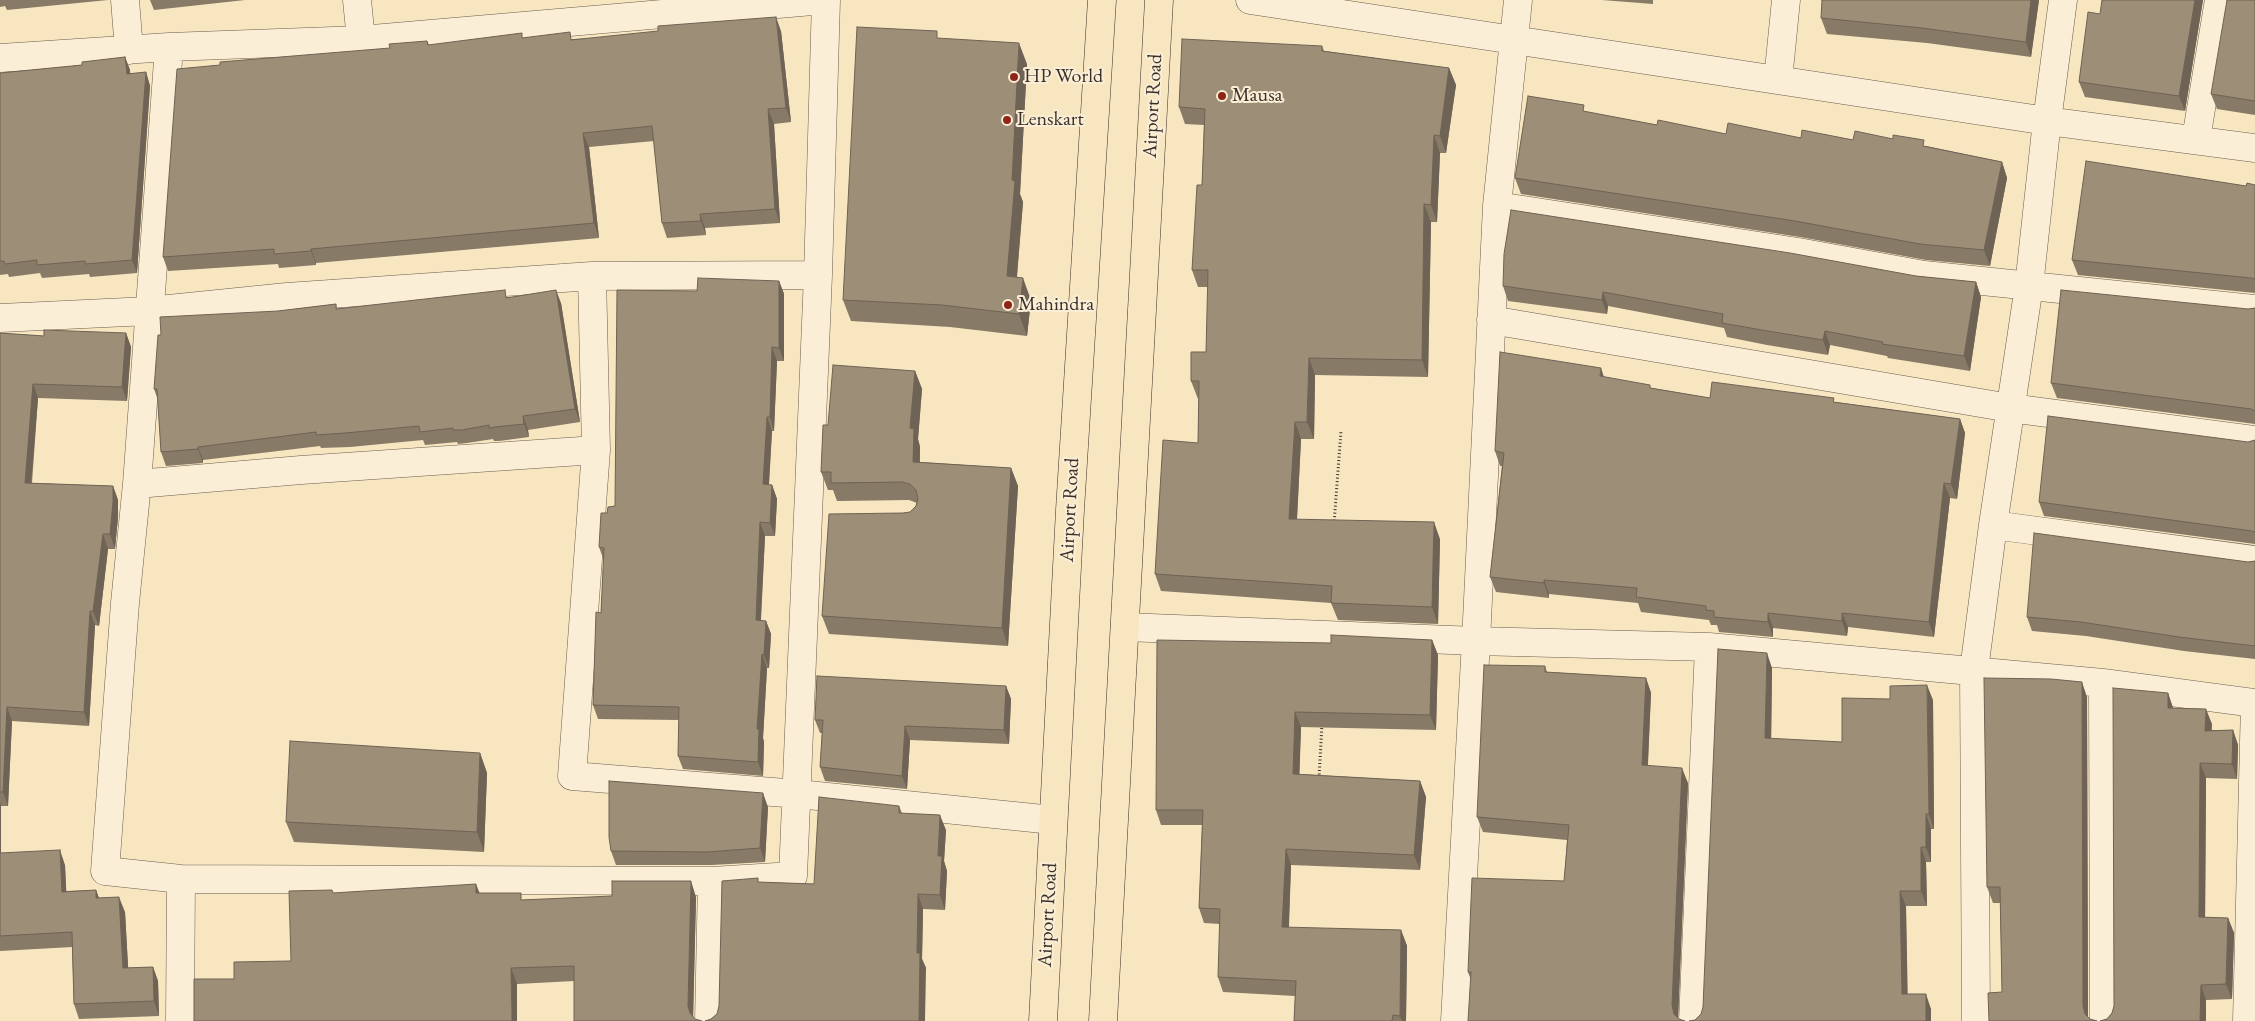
<!DOCTYPE html>
<html>
<head>
<meta charset="utf-8">
<style>
	body { margin:0 }
	canvas { display:block; background:#f7e6c0 }
</style>
</head>
<body>
<canvas width="2255" height="1021"></canvas>
<script>
const context = document.querySelector('canvas').getContext('2d');
context.lineJoin = 'round';
const shape = rows => new Path2D(rows.map(r => 'M' + r).join(''));
function trace(path, color, width, dash) { context.strokeStyle = color; context.lineWidth = width; context.lineCap = dash ? 'butt' : 'round'; context.setLineDash(dash || []); context.stroke(path); }
function fill(path, color) { context.fillStyle = color; context.fill(path, 'evenodd'); }
function write(font, color, halo, rows, align = 'center') {
  context.font = font + ' "EB Garamond",serif'; context.lineWidth = 4; context.setLineDash([]); context.textBaseline = 'middle'; context.strokeStyle = halo; context.fillStyle = color; for (const [text, x, y, turn = 0] of rows) {
    context.save(); context.translate(x, y); context.rotate((+turn || 0) * Math.PI / 180); context.textAlign = isNaN(turn) ? turn : align; if (halo) context.strokeText(text, 0, 0); context.fillText(text, 0, 0); context.restore();
  }
}
const minor = shape([
	[125,0,129,50],
	[357,0,361,40],
	[1250,0,2047,121,2255,148],
	[169,47,137,484,125,603,105,871,181,879,712,881,793,876,818,275,826,0],
	[0,58,169,47,361,40,824,0],
	[1778,80,1786,0],
	[2196,139,2219,0],
	[1497,206,1798,252,1924,275,2255,309],
	[592,276,596,450,572,776,798,794,1053,820],
	[0,318,149,311,287,297,592,276,818,275],
	[1491,320,2010,408,2255,440],
	[137,484,301,470,596,450],
	[1993,525,2255,560],
	[1125,627,1476,641,1709,647,2103,683,2255,703],
	[2103,683,2104,1021],
	[180,1021,181,879],
	[709,1021,712,881],
	[1455,1021,1476,641,1497,206,1518,0],
	[1693,1021,1709,647],
	[1976,1021,1974,670,1993,525,2029,286,2047,121,2063,0],
	[2247,1021,2255,703]
]);
const major = shape([
	[1043,1021,1070,510,1102,0],
	[1103,1021,1159,0]
]);
trace(minor, '#6a5d4f', 29);
trace(major, '#3b2f29', 29);
trace(shape([
	[1334,524,1341,431],
	[1319,778,1322,724]
]), '#3b2f29', 3, [1, 2.5]);
trace(minor, '#faefd6', 28);
trace(major, '#f7e6c0', 28);
fill(shape([
	[0,0,108,0,7,10,5,6,0,7],
	[150,0,245,0,154,10],
	[1602,0,1653,0,1653,4],
	[2039,0,2031,57,1927,43,1827,34,1821,18],
	[2203,0,2185,111,2085,97,2079,82,2100,14],
	[2255,0,2255,115,2217,109,2211,94],
	[781,31,791,122,774,124,780,223,705,228,706,235,667,238,662,223,654,141,589,147,599,238,316,263,316,265,279,268,278,264,168,271,163,257,390,48,427,41,429,45,523,38,573,39],
	[939,38,1027,64,1020,194,1023,202,1017,277,1031,300,1027,336,950,327,851,321,843,300],
	[1322,46,1324,51,1449,68,1456,85,1446,153,1440,153,1437,222,1431,222,1428,377,1315,375,1314,439,1301,439,1297,520,1440,539,1438,624,1338,620,1331,603,1161,591,1155,574,1198,443,1199,399,1198,399,1191,381,1206,352,1208,287,1198,287,1192,270,1202,185,1204,125,1185,124,1179,107],
	[125,57,130,70,130,74,146,72,150,86,137,273,90,277,89,274,42,278,40,273,9,277,8,274,0,275,0,73,82,65],
	[1587,112,1657,125,1726,134,1853,140,1926,146,2002,162,2007,178,1990,266,1926,260,1800,237,1521,194,1515,178],
	[2255,185,2255,293,2078,275,2072,260,2246,186],
	[1916,276,1976,282,1981,297,1970,371,1888,358,1887,356,1830,345,1828,355,1767,345,1727,337,1724,328,1608,306,1607,314,1508,301,1503,286],
	[779,281,784,294,784,361,777,361,774,431,772,431,769,485,772,485,777,499,775,536,765,536,761,620,766,621,771,634,769,668,767,668,763,738,764,742,763,776,683,769,678,756,679,720,598,719,593,705,601,613,604,561,599,547,607,513,615,506],
	[507,297,561,303,580,422,528,430,529,437,499,441,494,441,493,439,467,443,458,444,457,442,425,445,423,440,350,447,321,448,320,446,203,460,203,463,166,466,161,452,158,400,154,389,278,311,336,304,337,309],
	[2255,308,2255,424,2057,398,2051,383,2248,309],
	[0,333,44,336,126,333,131,347,127,401,38,398,32,483,113,486,118,500,118,517,115,549,108,549,99,626,95,625,89,726,12,721,8,806,1,806,1,853,65,865,66,891,96,890,99,898,125,912,128,968,153,967,158,981,159,1016,79,1019,74,1004,72,947,0,951],
	[915,371,922,389,918,439,920,447,920,462,1011,468,1018,486,1008,646,829,634,822,616,903,513,910,512,916,506,917,503,909,500,837,501,833,490,828,490,821,472,828,425],
	[1604,377,1652,388,1710,398,1835,402,1960,419,1965,433,1957,499,1950,498,1934,637,1848,627,1847,636,1773,628,1773,637,1719,632,1717,625,1711,625,1709,620,1641,612,1638,603,1549,594,1549,598,1496,592,1490,577,1502,466,1500,466,1495,451],
	[2255,440,2255,544,2044,516,2039,502],
	[2255,561,2255,659,2184,651,2086,636,2032,631,2027,617,2248,562],
	[1432,640,1438,655,1436,730,1301,727,1299,774,1420,781,1426,797,1420,870,1291,865,1289,928,1401,930,1407,946,1406,1021,1294,1021,1295,996,1223,992,1218,977,1220,924,1204,923,1199,908,1202,825,1161,825,1156,810,1331,643],
	[1545,666,1547,672,1646,678,1651,693,1648,765,1688,783,1678,1017,1471,980,1468,972,1564,881,1567,840,1483,832,1477,817],
	[1772,668,1771,739,1842,742,1933,700,1934,829,1931,829,1931,862,1926,862,1927,906,1906,906,1907,994,1931,1009,1931,1021,1689,1021,1695,1020,1701,1014,1703,1007],
	[1006,686,1011,699,1009,744,910,740,907,789,825,781,820,767,822,733,820,733,815,720],
	[2168,693,2173,708,2212,724,2211,730,2233,730,2238,745,2237,779,2206,778,2205,917,2228,918,2234,933,2232,999,2206,1000,2206,1021,2100,1021,2107,1019,2112,1013,2114,1006],
	[2087,697,2088,1017,2090,1019,2002,992,2000,903,1993,903,1987,887],
	[480,753,487,773,484,852,294,842,286,822],
	[899,806,902,813,946,830,944,861,947,871,945,910,923,909,922,959,926,968,711,1019,717,1014,759,882,814,884],
	[768,807,765,862,712,865,616,865,611,851],
	[334,893,480,893,523,900,696,897,693,1017,574,981,517,984,234,979,291,961]
]), '#877a67');
fill(shape([
	[2031,0,2039,0,2031,57,2026,42],
	[2195,0,2203,0,2185,111,2179,96],
	[776,17,781,31,791,122,786,108],
	[1019,43,1027,64,1020,194,1023,202,1015,298,1007,276],
	[125,57,130,70,131,87,127,74],
	[1449,68,1456,85,1446,153,1440,136],
	[146,72,150,86,137,273,132,260],
	[768,109,774,124,780,223,775,209],
	[583,133,589,147,599,238,594,223],
	[1434,135,1440,153,1437,222,1431,205],
	[2002,162,2007,178,1990,266,1984,250],
	[1424,204,1431,222,1428,377,1422,360],
	[700,214,705,228,706,235,701,221],
	[311,249,316,263,316,265,311,251],
	[1023,278,1031,300,1027,336,1019,314],
	[779,281,784,294,784,361,779,348],
	[1976,282,1981,297,1970,371,1964,356],
	[556,290,561,303,580,422,575,409],
	[1603,292,1608,306,1607,314,1602,300],
	[1825,331,1830,345,1828,355,1823,340],
	[126,333,131,347,127,401,122,387],
	[772,347,777,361,774,431,770,417],
	[1309,358,1315,375,1314,439,1307,422],
	[1601,368,1606,383,1600,376],
	[915,371,922,389,918,439,920,447,919,480,913,462,910,428],
	[33,384,38,398,30,497,25,483],
	[523,416,528,430,529,437,524,424],
	[767,417,772,431,768,498,763,484],
	[1960,419,1965,433,1957,499,1951,484],
	[1295,422,1301,439,1296,537,1289,519],
	[198,447,203,460,203,463,198,449],
	[1011,468,1018,486,1008,646,1002,628],
	[1944,483,1950,498,1934,637,1929,622],
	[772,485,777,499,775,536,770,523],
	[113,486,118,500,118,517,115,549,110,534],
	[760,522,765,536,760,634,756,620],
	[1434,522,1440,539,1438,624,1432,607],
	[103,534,108,549,99,626,93,611],
	[1544,580,1549,594,1549,598,1544,583],
	[90,611,95,625,89,726,84,712],
	[1768,613,1773,628,1773,637,1768,622],
	[1842,613,1848,627,1847,636,1842,621],
	[766,621,771,634,769,668,764,655],
	[1432,640,1438,655,1436,730,1430,715],
	[1767,653,1772,668,1771,753,1765,738],
	[762,654,767,668,763,738,764,742,763,776,758,762,757,729],
	[1646,678,1651,693,1647,780,1642,765],
	[2082,682,2087,697,2088,1021,2083,1006],
	[1927,685,1933,700,1934,829,1929,814],
	[1006,686,1011,699,1009,744,1004,730],
	[2168,693,2173,708,2168,708],
	[7,707,12,721,8,806,3,792],
	[2206,709,2212,724,2211,746,2205,731],
	[1295,712,1301,727,1299,789,1293,774],
	[905,726,910,740,907,789,902,776],
	[2233,730,2238,745,2237,779,2232,764],
	[480,753,487,773,484,852,477,832],
	[2200,763,2206,778,2205,932,2199,917],
	[1682,768,1688,783,1678,1021,1674,1014,1672,1005],
	[1420,781,1426,797,1420,870,1414,855],
	[763,793,768,807,765,862,760,848],
	[0,802,1,806,1,868,0,866],
	[1926,814,1931,829,1931,862,1926,847],
	[940,815,946,830,944,861,947,871,945,910,940,895,938,856],
	[1921,847,1926,862,1927,906,1921,891],
	[1286,849,1291,865,1288,943,1282,927],
	[60,850,65,865,67,906,62,892],
	[691,881,696,897,693,1021,690,1013,688,1006],
	[476,884,482,899,476,893],
	[96,890,101,904,96,898],
	[1900,891,1906,906,1908,1009,1902,994],
	[918,894,923,909,922,959,926,968,925,1021,919,1021,917,953],
	[119,897,125,912,129,982,123,968],
	[2228,918,2234,933,2232,999,2226,984],
	[1401,930,1407,946,1406,1021,1402,1021,1400,1016],
	[153,967,158,981,159,1016,154,1001],
	[511,968,517,984,517,1021,512,1021],
	[2201,985,2206,1000,2206,1021,2200,1021],
	[1926,994,1931,1009,1931,1021,1926,1021]
]), '#6e6354');
const building = shape([
	[1822,0,2031,0,2026,42,1922,28,1821,18,1822,0],
	[2102,0,2195,0,2179,96,2079,82,2088,12,2100,14,2102,0],
	[2227,0,2255,0,2255,101,2211,94,2227,0],
	[776,17,786,108,768,109,775,209,700,214,701,221,662,223,652,126,583,133,594,223,311,249,311,251,274,254,274,249,163,257,177,69,220,65,220,62,390,48,389,44,427,41,428,45,522,33,522,38,570,32,571,40,658,31,658,26,776,17],
	[857,27,937,31,937,38,1019,43,1012,180,1015,181,1007,276,1023,278,1019,314,942,305,843,300,857,27],
	[1182,39,1322,46,1322,51,1449,68,1440,136,1434,135,1431,205,1424,204,1422,360,1309,358,1307,422,1295,422,1289,519,1434,522,1432,607,1331,603,1332,586,1155,574,1163,440,1198,443,1199,381,1191,381,1191,352,1206,352,1208,270,1192,270,1197,185,1202,185,1205,109,1179,107,1182,39],
	[125,57,127,74,146,72,132,260,86,264,85,261,37,265,37,260,5,264,4,261,0,261,0,73,82,65,82,62,125,57],
	[1528,96,1584,105,1583,111,1657,125,1658,120,1726,134,1728,123,1801,138,1802,130,1853,140,1855,131,1893,139,1893,135,1924,140,1923,146,2002,162,1984,250,1920,244,1795,221,1515,178,1528,96],
	[2086,161,2246,186,2247,183,2255,185,2255,279,2251,278,2072,260,2086,161],
	[1511,210,1790,253,1916,276,1976,282,1964,356,1882,344,1883,342,1825,331,1823,340,1762,330,1722,323,1723,314,1603,292,1602,300,1503,286,1504,254,1511,210],
	[698,278,779,281,779,348,772,347,770,417,767,417,763,484,772,485,770,523,760,522,756,620,766,621,764,655,762,654,757,729,759,729,758,762,678,756,679,707,593,705,596,612,601,613,604,548,599,547,601,513,607,513,608,507,615,506,617,290,697,291,698,278],
	[505,290,506,298,556,290,575,409,523,416,524,424,495,427,489,428,489,425,462,430,453,430,453,428,420,432,419,426,345,433,316,435,316,432,198,447,198,449,161,452,157,389,154,389,158,335,161,335,160,317,278,311,336,304,336,309,505,290],
	[2061,290,2248,309,2255,308,2255,411,2251,409,2051,383,2061,290],
	[44,330,126,333,122,387,33,384,25,483,113,486,113,502,110,534,103,534,93,611,90,611,84,712,7,707,3,792,0,792,0,333,44,336,44,330],
	[1500,352,1601,368,1600,376,1650,385,1650,388,1710,398,1712,382,1834,398,1833,402,1960,419,1951,484,1944,483,1929,622,1842,613,1842,621,1768,613,1768,622,1714,617,1714,611,1706,610,1706,606,1636,597,1637,588,1544,580,1544,583,1490,577,1504,453,1495,451,1500,352],
	[833,365,915,371,910,428,914,429,913,462,1011,468,1002,628,822,616,829,514,903,513,910,512,916,506,918,498,916,490,910,484,902,482,831,483,831,472,821,472,823,425,828,425,833,365],
	[2048,416,2248,442,2255,440,2255,532,2252,531,2039,502,2048,416],
	[2034,533,2248,562,2255,561,2255,646,2179,637,2081,622,2027,617,2034,533],
	[1331,635,1432,640,1430,715,1295,712,1293,774,1420,781,1414,855,1286,849,1282,927,1401,930,1400,1016,1393,1015,1392,1021,1294,1021,1296,981,1218,977,1220,909,1199,908,1203,810,1156,810,1157,640,1331,643,1331,635],
	[1718,649,1767,653,1765,738,1842,742,1842,698,1890,699,1890,686,1927,685,1929,814,1926,814,1926,847,1921,847,1921,891,1900,891,1902,994,1926,994,1926,1021,1689,1021,1695,1020,1701,1014,1703,1007,1718,649],
	[1484,665,1545,666,1545,672,1646,678,1642,765,1682,768,1672,1005,1674,1014,1679,1019,1685,1021,1468,1021,1471,972,1468,972,1472,878,1564,881,1569,825,1477,817,1484,665],
	[817,676,1006,686,1004,730,905,726,902,776,820,767,823,720,815,720,817,676],
	[1984,678,2051,679,2082,682,2083,1006,2085,1014,2090,1019,2097,1021,1989,1021,1988,993,2002,992,2000,887,1987,887,1984,678],
	[2113,688,2168,693,2168,708,2206,709,2205,731,2233,730,2232,764,2200,763,2199,917,2228,918,2226,984,2201,985,2200,1021,2100,1021,2107,1019,2112,1013,2114,1006,2113,688],
	[290,741,480,753,477,832,286,822,290,741],
	[609,781,763,793,760,848,707,852,611,851,609,837,609,781],
	[819,797,899,806,899,813,940,815,938,856,942,856,940,895,918,894,917,953,920,953,919,1021,705,1021,711,1019,717,1014,719,1006,722,881,758,878,758,882,814,884,819,797],
	[60,850,62,892,96,890,96,898,119,897,123,968,153,967,154,1001,74,1004,72,932,0,936,0,853,60,850],
	[612,881,691,881,688,1006,690,1013,695,1019,702,1021,574,1021,574,966,511,968,512,1021,194,1021,194,979,234,979,234,962,291,961,289,891,332,890,333,893,476,884,476,893,521,893,521,900,612,896,612,881]
]);
fill(building, '#9d8e78');
trace(building, '#6e6354', 1);
for (const [x, y, r, color] of [
	[1014,77,5,"#8f2418"],
	[1222,96,5,"#8f2418"],
	[1007,120,5,"#8f2418"],
	[1008,305,5,"#8f2418"]
]) { const dot = new Path2D(); dot.arc(x, y, r, 0, 2 * Math.PI); context.fillStyle = color; context.fill(dot); trace(dot, '#faefd6', 2); }
write('20px', '#3b2f29', '#faefd6', [
	["HP World",1024,77],
	["Mausa",1232,96],
	["Lenskart",1017,120],
	["Mahindra",1018,305]
], 'left');
write('20px', '#3b2f29', '#faefd6', [
	["Airport Road",1153,106,-87],
	["Airport Road",1070,510,-87],
	["Airport Road",1048,915,-87]
]);
</script>
</body>
</html>
